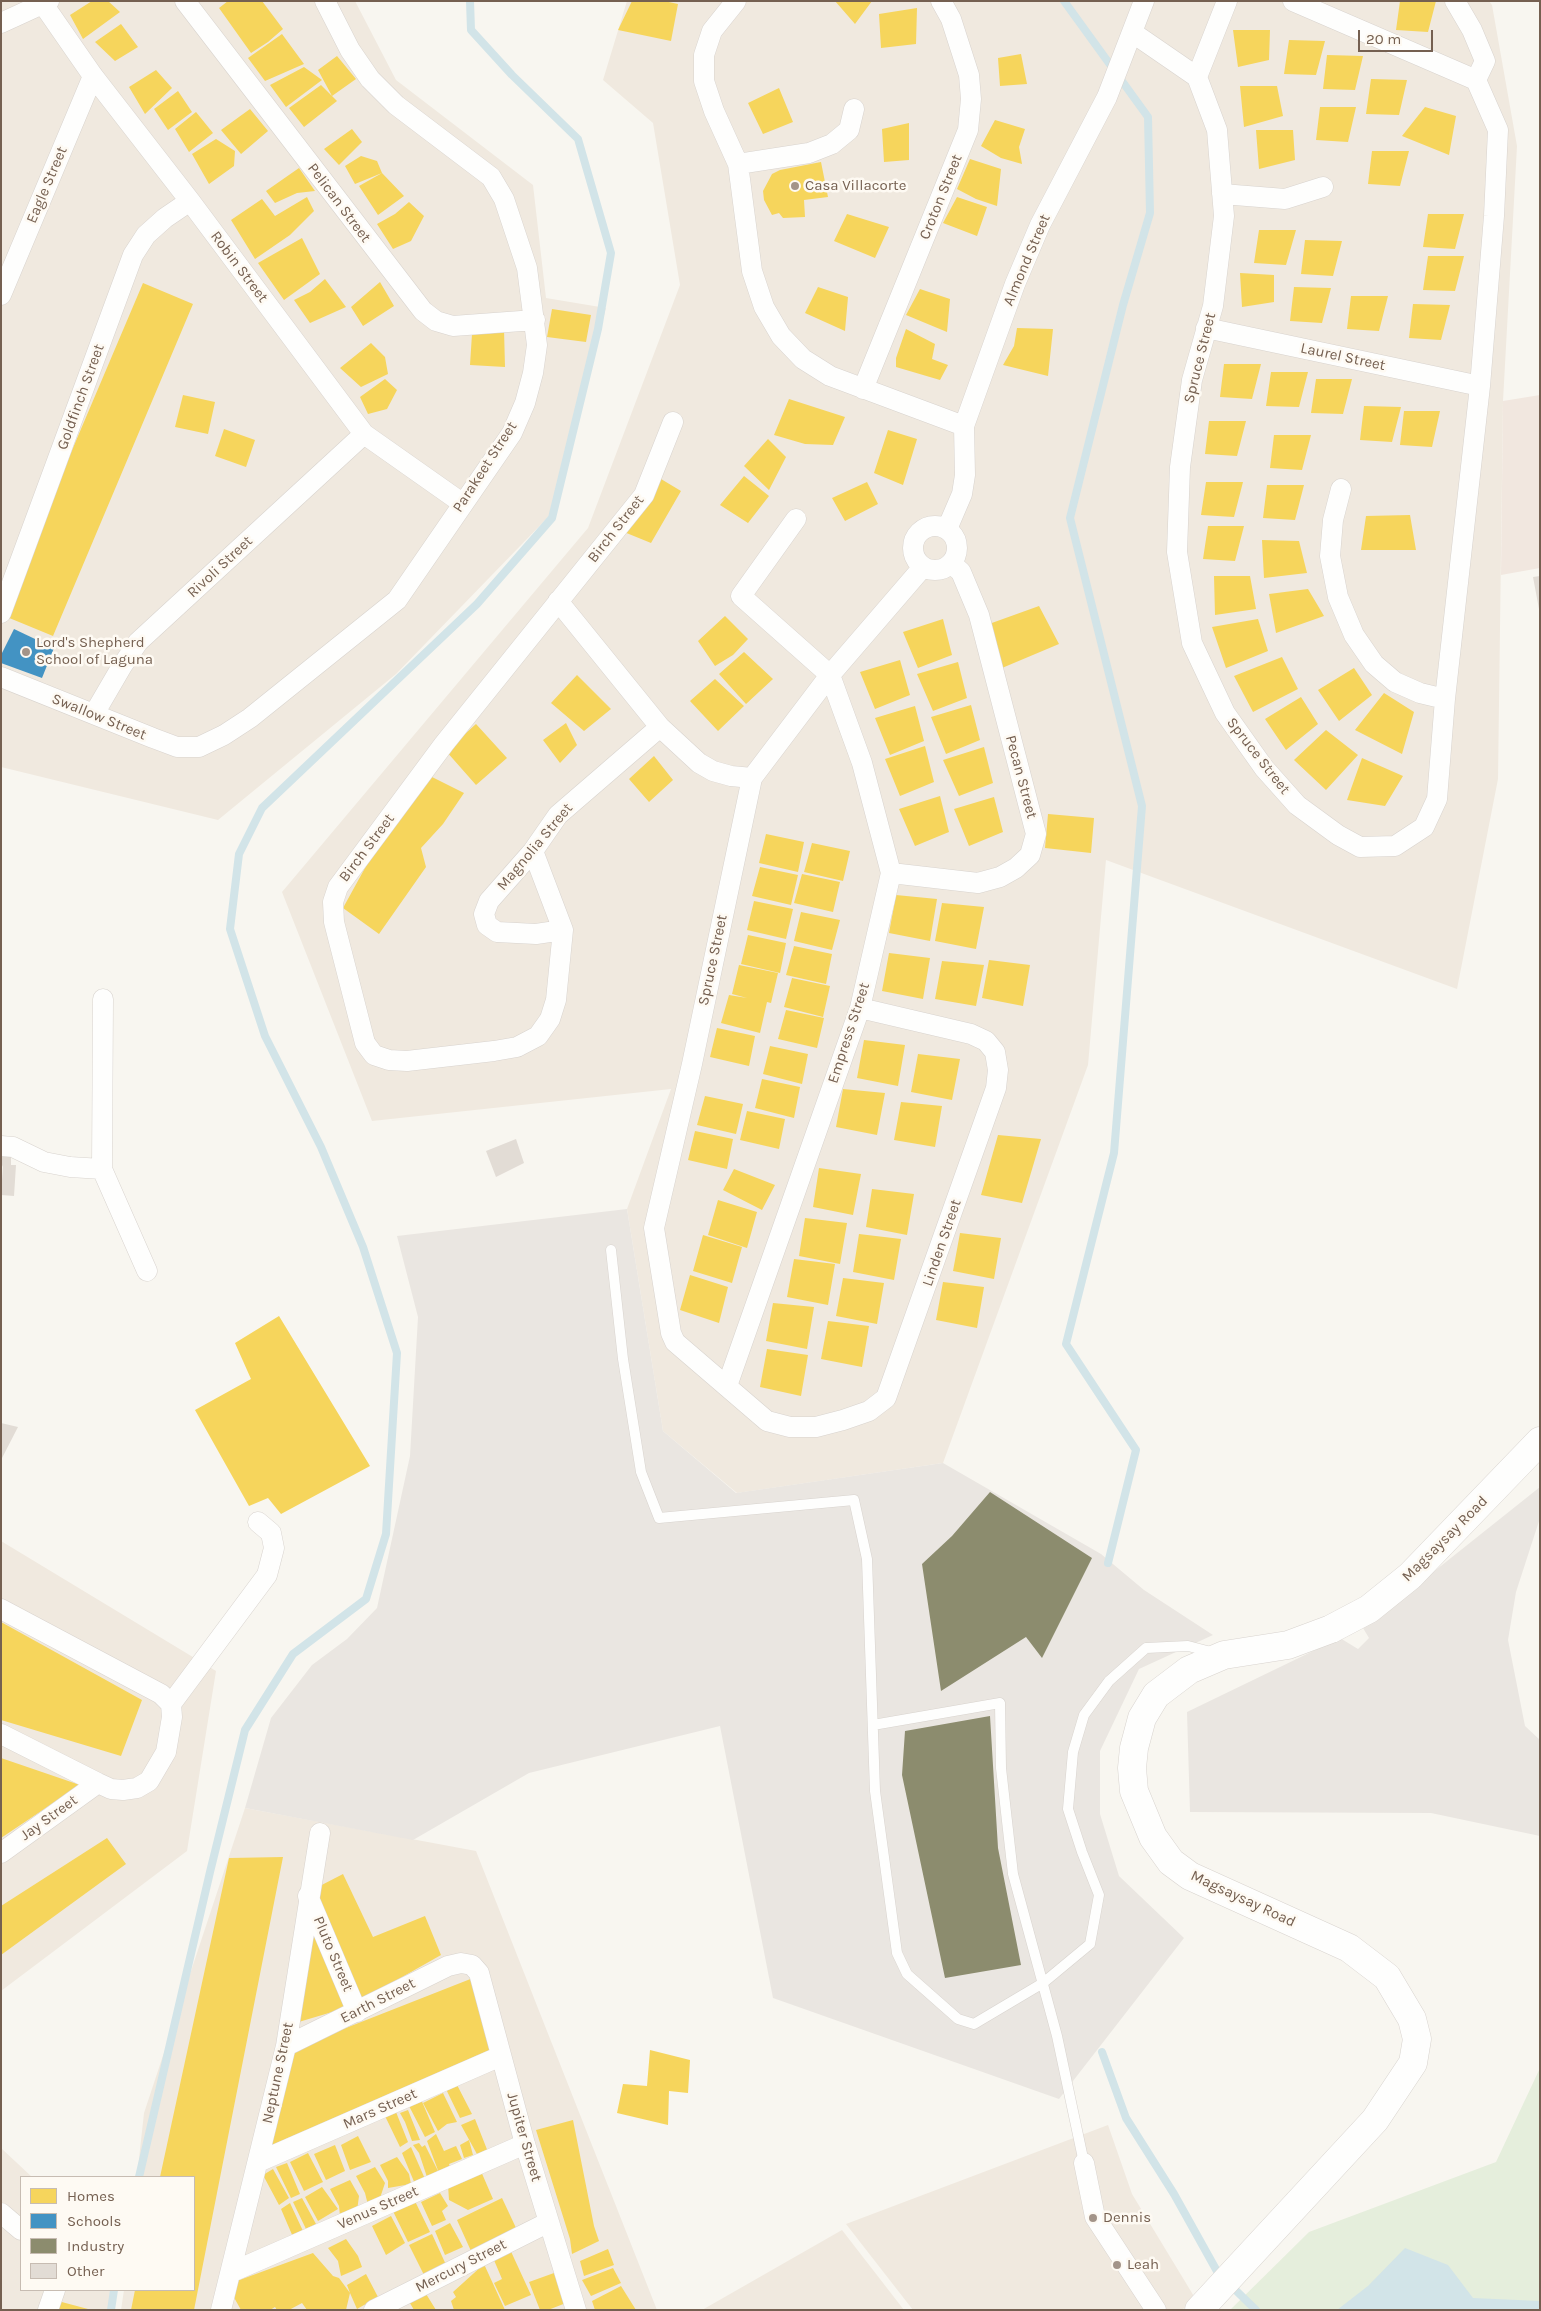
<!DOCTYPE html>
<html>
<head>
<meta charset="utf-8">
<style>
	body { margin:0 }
	#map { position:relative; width:1541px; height:2311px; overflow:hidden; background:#f8f6f0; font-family:Karla,sans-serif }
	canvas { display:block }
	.frame { position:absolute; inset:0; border:2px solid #756051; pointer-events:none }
	.legend { position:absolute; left:20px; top:2176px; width:175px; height:115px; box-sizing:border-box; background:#fefaf3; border:1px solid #c7bcb2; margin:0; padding:6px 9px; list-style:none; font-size:15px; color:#756051 }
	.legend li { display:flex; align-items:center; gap:10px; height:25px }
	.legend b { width:25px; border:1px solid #c7bcb2 }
	.scale { position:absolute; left:1358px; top:30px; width:75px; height:22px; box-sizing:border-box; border:2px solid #756051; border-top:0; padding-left:6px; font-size:15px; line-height:18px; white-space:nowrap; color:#756051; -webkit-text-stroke:4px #fefaf3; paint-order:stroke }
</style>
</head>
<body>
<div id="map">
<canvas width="1541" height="2311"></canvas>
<div class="frame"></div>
<ul class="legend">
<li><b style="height:14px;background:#f6d55c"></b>Homes</li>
<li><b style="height:14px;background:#4393c3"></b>Schools</li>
<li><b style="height:14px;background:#8c8c6e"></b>Industry</li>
<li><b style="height:14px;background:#e2dcd5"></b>Other</li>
</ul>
<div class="scale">20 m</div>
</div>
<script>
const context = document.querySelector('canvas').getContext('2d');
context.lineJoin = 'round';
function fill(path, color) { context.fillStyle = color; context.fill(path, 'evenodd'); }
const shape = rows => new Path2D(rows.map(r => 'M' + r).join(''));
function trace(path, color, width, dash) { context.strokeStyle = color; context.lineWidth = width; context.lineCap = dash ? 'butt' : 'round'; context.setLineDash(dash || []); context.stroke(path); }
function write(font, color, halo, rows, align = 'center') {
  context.font = font + ' Karla,sans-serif'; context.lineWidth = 5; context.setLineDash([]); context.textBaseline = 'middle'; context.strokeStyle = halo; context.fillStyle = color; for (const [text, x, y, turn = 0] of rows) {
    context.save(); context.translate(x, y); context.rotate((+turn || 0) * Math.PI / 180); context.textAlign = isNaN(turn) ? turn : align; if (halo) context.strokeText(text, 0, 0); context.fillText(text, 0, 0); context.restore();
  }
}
fill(shape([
	[1,1,355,1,396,80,533,185,546,298,606,308,554,511,396,674,218,820,1,767],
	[627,1,1489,1,1492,5,1517,146,1503,401,1498,779,1457,989,1106,860,1088,1065,943,1463,737,1493,663,1431,627,1209,671,1089,372,1121,282,892,588,528,680,285,653,123,603,80],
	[1,1541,216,1671,187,1851,1,1991],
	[245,1808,476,1851,657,2310,121,2310,124,2290,194,2290,194,2177,137,2177,144,2113],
	[1108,2125,1132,2194,1195,2298,1182,2310,913,2310,846,2224],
	[1,2148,32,2177,21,2177,21,2290,114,2290,111,2310,1,2310],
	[842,2230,904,2310,702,2310]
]), '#f0e9df');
fill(shape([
	[1540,395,1540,568,1501,575,1503,401]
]), '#f1e7df');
fill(shape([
	[627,1209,663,1431,736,1493,943,1463,1101,1554,1144,1590,1213,1635,1139,1669,1100,1751,1100,1814,1119,1876,1184,1938,1059,2099,773,1998,720,1726,529,1773,413,1840,245,1808,271,1718,312,1665,347,1639,377,1608,410,1456,418,1317,397,1236],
	[1540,1487,1540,1518,1516,1592,1508,1640,1525,1726,1540,1740,1540,1836,1431,1813,1190,1812,1187,1712,1340,1638,1358,1649,1369,1638,1363,1628]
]), '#eae6e1');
fill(shape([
	[1540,2068,1540,2310,1230,2310,1309,2232,1496,2162]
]), '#e5eedc');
fill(shape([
	[1405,2248,1448,2265,1473,2298,1540,2301,1540,2310,1337,2310,1368,2286]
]), '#d2e4e8');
fill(shape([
	[92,1,108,1,120,12,83,39,70,15],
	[228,1,262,1,283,29,268,42,251,53,219,8],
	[632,1,664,1,678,4,671,41,618,30],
	[835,1,872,1,855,24],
	[1400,1,1436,1,1428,32,1396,30],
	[917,8,916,44,881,48,879,14],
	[121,24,138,47,115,61,95,42],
	[1233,30,1270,30,1269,60,1238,67],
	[282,34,304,64,265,81,248,58],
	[1289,40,1325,41,1316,75,1284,74],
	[1021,54,1027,84,1000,86,998,58],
	[1327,55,1363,56,1355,90,1323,89],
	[337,56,356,79,332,96,318,70],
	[304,67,322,80,286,107,270,85],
	[156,70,172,88,145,114,129,87],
	[1371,79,1407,80,1399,115,1366,114],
	[321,85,337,101,304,127,289,108],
	[1240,86,1277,86,1283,116,1244,127],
	[779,88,793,122,763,134,748,103],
	[178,91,192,112,168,130,154,109],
	[1320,107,1356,107,1348,142,1316,140],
	[1425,107,1456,116,1449,155,1402,136],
	[250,109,268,131,241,154,221,130],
	[196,112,213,133,189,152,175,129],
	[995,120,1025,129,1019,147,1022,164,1001,158,981,146],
	[909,123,909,160,884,162,882,129],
	[352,129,362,142,339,165,324,149],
	[1256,130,1293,130,1295,160,1259,169],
	[216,139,235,151,234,166,209,184,192,154],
	[1372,151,1409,151,1400,186,1368,184],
	[361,156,377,161,382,173,355,184,345,166],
	[970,159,1001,169,997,206,976,199,957,189],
	[821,162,828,197,804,200,805,217,783,218,779,213,772,215,764,200,763,191,772,174,780,170],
	[299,168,315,191,297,193,275,203,266,191],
	[382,173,404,196,378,215,359,186],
	[307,197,314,211,290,235,255,259,231,220,262,199,275,216],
	[957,197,987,207,977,236,943,223],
	[409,202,424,216,411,241,393,249,377,224,395,214],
	[847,214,889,227,875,258,834,241],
	[1428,214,1464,214,1455,249,1423,247],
	[1259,230,1296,230,1286,265,1254,263],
	[302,238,320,274,284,300,258,263],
	[1305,240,1342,241,1333,276,1301,274],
	[1428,256,1464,256,1455,291,1423,290],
	[1240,273,1274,275,1274,302,1242,307],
	[325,279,346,307,310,323,294,300,310,292],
	[380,282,394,306,363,326,351,307],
	[143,283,193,304,53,636,2,615],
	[818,287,848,297,845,331,805,313],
	[1294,287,1331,288,1322,323,1290,321],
	[920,289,950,299,947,332,906,315],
	[1351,296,1388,296,1379,331,1347,329],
	[1413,304,1450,305,1441,340,1409,338],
	[552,309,591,315,586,342,547,337],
	[1017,328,1053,329,1048,376,1003,365,1014,346],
	[504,329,505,367,470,365,472,334],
	[906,329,935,344,932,359,948,365,940,380,896,367,896,358],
	[371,343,385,357,388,374,361,387,340,368],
	[1224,364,1261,364,1252,399,1220,397],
	[1271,372,1308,372,1299,407,1266,406],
	[385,379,397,390,387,409,368,414,360,397],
	[1316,379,1352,379,1343,414,1311,413],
	[183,395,215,402,208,434,175,427],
	[789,399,845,417,833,445,805,444,774,435],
	[1364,406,1401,407,1392,442,1360,440],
	[1404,411,1440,411,1432,447,1400,445],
	[1209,421,1246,421,1237,456,1205,454],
	[224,429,255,440,246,467,215,456],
	[888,430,917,439,903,485,874,473],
	[1274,435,1311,435,1302,470,1270,468],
	[768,439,786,457,769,490,744,466],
	[744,476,769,496,748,523,720,505],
	[661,479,681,491,651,543,624,532],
	[867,482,878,504,845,521,832,498],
	[1206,482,1243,482,1234,517,1201,515],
	[1267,485,1304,485,1295,520,1263,518],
	[1410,515,1416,550,1361,550,1366,516],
	[1208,526,1244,526,1235,561,1203,559],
	[1262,540,1299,541,1307,573,1264,578],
	[1214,576,1250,576,1256,609,1215,615],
	[1308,589,1324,616,1276,633,1269,594],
	[1039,606,1059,644,1002,668,989,624],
	[725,616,748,639,733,655,715,666,698,641],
	[943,619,952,655,918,668,903,632],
	[1258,619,1268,651,1226,668,1212,627],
	[744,652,773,679,746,704,719,674],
	[1282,657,1298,689,1253,712,1234,676],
	[900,660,910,695,875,709,860,672],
	[958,662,967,698,933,711,917,674],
	[1354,668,1372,695,1339,721,1318,690],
	[577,675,611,709,584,731,551,703],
	[715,679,744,706,718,731,690,701],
	[1384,693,1414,712,1402,754,1355,730],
	[1301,697,1318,724,1286,750,1265,719],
	[971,705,980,740,946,754,931,717],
	[915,706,924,741,890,755,875,718],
	[566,723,577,745,560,763,543,740],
	[476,724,507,758,476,785,446,751],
	[1326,730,1358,755,1326,790,1294,760],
	[925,746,934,782,900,796,885,759],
	[984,747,993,783,959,796,943,760],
	[654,756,673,780,649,802,629,779],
	[1362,758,1403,776,1385,806,1347,800],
	[428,775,464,793,443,824,421,848,426,867,379,934,343,908,387,828],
	[940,796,949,832,915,846,899,809],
	[994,797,1003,832,969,846,954,809],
	[1048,814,1094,818,1091,853,1045,848],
	[766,834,804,842,798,872,759,863],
	[812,843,850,851,843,881,804,872],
	[760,867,798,875,791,905,752,896],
	[802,874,840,882,833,912,794,903],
	[896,895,937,899,930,941,889,933],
	[754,901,793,909,786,939,747,930],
	[942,903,984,907,976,949,935,941],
	[801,912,840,920,832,950,794,941],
	[748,935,786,943,780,973,741,964],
	[794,946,832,954,826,984,786,975],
	[889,953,930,958,923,999,882,991],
	[989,960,1030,965,1023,1006,982,998],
	[942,961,984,965,976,1006,935,999],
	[739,965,778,973,771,1003,767,1002,760,1033,721,1023,729,995,747,998,732,994],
	[792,978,830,986,823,1017,784,1007],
	[786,1010,824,1018,817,1048,778,1039],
	[717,1028,755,1036,749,1066,710,1057],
	[864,1040,905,1045,898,1086,857,1078],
	[770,1046,808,1054,802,1084,763,1074],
	[918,1054,960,1059,952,1100,911,1092],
	[762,1079,800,1087,794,1118,755,1108],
	[843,1089,885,1093,877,1135,836,1127],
	[705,1096,743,1104,736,1134,697,1125],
	[901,1102,942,1106,935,1147,894,1140],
	[747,1111,785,1119,779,1149,740,1140],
	[695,1131,733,1139,727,1169,688,1160],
	[998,1135,1041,1139,1022,1203,981,1195],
	[819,1168,861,1174,853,1215,813,1207],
	[734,1169,775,1185,762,1210,723,1190],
	[872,1189,914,1194,907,1235,866,1227],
	[718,1200,757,1212,747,1248,708,1235],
	[805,1218,847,1223,840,1264,799,1256],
	[960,1233,1001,1238,994,1279,953,1271],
	[859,1234,901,1239,894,1280,853,1272],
	[703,1235,742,1247,732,1283,693,1271],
	[794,1259,835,1264,828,1305,787,1297],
	[690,1275,728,1287,719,1323,680,1310],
	[843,1278,884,1283,877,1324,836,1316],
	[943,1282,984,1287,977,1328,936,1320],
	[773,1303,814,1307,807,1349,766,1341],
	[279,1316,370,1466,281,1514,268,1498,249,1506,195,1410,251,1379,235,1343],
	[828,1321,869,1326,862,1367,821,1359],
	[767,1349,808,1355,801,1396,760,1387],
	[1,1622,142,1700,121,1756,1,1720],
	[1,1758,80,1785,1,1838],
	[107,1838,126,1864,1,1955,1,1906],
	[283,1857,194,2310,131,2310,135,2290,194,2290,194,2177,160,2177,229,1858],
	[343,1874,373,1937,425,1916,441,1955,360,2001,314,1889],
	[313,1922,349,2007,292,2024],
	[473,1978,491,2056,268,2154,295,2048],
	[650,2050,690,2060,688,2093,669,2091,668,2125,617,2113,623,2084,647,2086],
	[455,2081,472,2114,460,2118,445,2087],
	[443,2093,457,2122,447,2124,438,2131,423,2103],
	[420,2097,435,2132,425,2137,408,2104],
	[408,2110,420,2140,412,2141,405,2122,400,2113],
	[396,2112,408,2142,400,2147,385,2116],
	[475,2119,488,2152,478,2156,461,2125],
	[573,2120,594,2226,599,2241,572,2254,570,2239,536,2130],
	[436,2134,444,2151,456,2146,462,2159,449,2164,451,2170,439,2173,427,2141],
	[358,2136,371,2162,350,2170,341,2145],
	[469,2140,473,2155,464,2158,460,2145],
	[419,2143,422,2147,425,2145,439,2173,427,2177,419,2153,413,2145],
	[335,2145,345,2171,326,2180,314,2154],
	[411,2147,425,2179,415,2184,402,2153],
	[308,2153,323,2182,304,2191,290,2162],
	[397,2157,409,2174,411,2184,388,2188,388,2181,380,2165],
	[287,2163,300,2194,291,2198,276,2167],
	[375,2167,385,2183,380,2198,368,2205,365,2193,356,2176],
	[273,2169,289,2198,279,2205,263,2175],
	[480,2169,493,2199,468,2210,449,2200,448,2185],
	[350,2180,359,2196,357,2211,340,2216,339,2206,330,2189],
	[322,2187,338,2209,318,2221,305,2197],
	[440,2193,448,2206,442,2211,446,2220,432,2226,421,2202],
	[413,2197,430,2232,408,2242,391,2207],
	[302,2198,316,2224,306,2229,293,2202],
	[502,2198,517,2230,471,2251,457,2220],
	[290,2203,303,2231,293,2237,281,2209],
	[391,2216,405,2243,386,2255,372,2226],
	[450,2223,463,2247,445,2255,435,2231],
	[432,2234,447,2267,425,2277,409,2245],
	[346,2239,358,2256,362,2267,341,2276,338,2261,328,2248],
	[508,2245,531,2295,505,2306,494,2283,502,2279,491,2253],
	[608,2249,614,2265,584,2276,580,2261],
	[313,2253,333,2276,339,2278,350,2293,347,2285,366,2274,378,2297,357,2309,350,2293,346,2310,307,2310,302,2303,289,2310,277,2310,275,2307,270,2310,241,2310,231,2292,234,2282],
	[484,2264,505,2310,454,2310,451,2301,456,2297,453,2292],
	[613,2268,621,2283,591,2296,582,2280],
	[554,2273,566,2303,548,2310,540,2310,529,2282],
	[621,2286,636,2310,595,2310,592,2301],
	[423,2289,436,2310,414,2310,407,2298],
	[58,2301,88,2309,88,2310,56,2310]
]), '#f6d55c');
fill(shape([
	[14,629,54,648,42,678,1,663,1,655]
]), '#4393c3');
fill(shape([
	[990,1492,1092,1558,1042,1658,1026,1637,941,1691,922,1564,952,1536],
	[990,1716,998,1848,1021,1965,945,1978,902,1775,905,1731]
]), '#8c8c6e');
trace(shape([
	[1064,1,1148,117,1150,213,1123,305,1070,518,1142,806,1114,1153,1066,1344,1136,1450,1108,1563],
	[1102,2052,1126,2118,1174,2194,1218,2273,1256,2310],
	[139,2177,210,1872,245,1730,293,1654,366,1599,386,1534,397,1353,363,1247,321,1147,265,1036,230,929,239,854,262,808,477,604,552,518,598,329,611,253,578,139,512,75,471,30,470,1],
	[111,2310,114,2290]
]), '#d2e4e8', 8);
fill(shape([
	[1540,576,1540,609,1539,609,1533,577],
	[516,1139,524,1163,496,1177,486,1151],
	[1,1151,11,1152,11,1165,16,1165,14,1196,1,1195,3,1165,1,1169],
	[1,1423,18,1427,1,1460]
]), '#e2dcd5');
const lane = shape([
	[611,1250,623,1359,641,1472,659,1518,854,1500,867,1559,875,1791,897,1953,907,1974,958,2019,974,2024,1043,1983,1090,1944,1099,1895,1082,1852,1068,1809,1073,1752,1084,1715,1109,1681,1146,1648,1188,1646,1215,1653],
	[873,1725,1000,1703,1001,1768,1013,1874,1057,2036,1084,2163]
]);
const street = shape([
	[185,1,423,311,436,321,453,326,535,320],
	[736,1,712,31,704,55,704,81,714,111,738,164,752,271,764,307,781,336,803,359,830,376,964,426],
	[1293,1,1476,80],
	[1455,1,1472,30,1485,61,1476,80],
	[43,4,93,76,190,201,364,434,462,503],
	[1,23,49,1],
	[1133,33,1197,77,1217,130,1224,216,1213,306,1192,380,1180,467,1177,552,1192,643,1225,713,1264,768,1297,805,1338,835,1360,847,1395,846,1424,827,1437,799,1445,699,1480,386,1494,216,1498,130,1476,80],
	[1197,77,1227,1],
	[738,164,809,153,832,144,849,130,854,109],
	[1222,194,1285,199,1323,187],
	[1,295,93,76],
	[1206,328,1480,386],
	[863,389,968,130,971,99,969,75,951,19,941,1],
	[1341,489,1333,520,1330,556,1338,597,1354,635,1374,664,1395,682,1420,693,1445,699],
	'913 548a22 22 0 1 1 44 0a22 22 0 1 1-44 0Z',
	[947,529,962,494,965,475,964,426,1015,284,1040,225,1107,97,1144,1],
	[558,601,660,727,699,763,713,771,731,776,752,778],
	[1,613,133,255,146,235,165,218,190,201],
	[1,677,153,738,177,747,199,747,224,735,250,718,397,600,512,433,525,403,533,373,537,345,527,268,504,199,491,177,396,105,370,79,350,50,325,1],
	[94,714,122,666,138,642,364,434],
	[533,851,563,930,556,1000,550,1019,538,1036,517,1047,494,1051,407,1061,389,1060,374,1055,365,1043,334,922,333,902,338,887,444,744,644,495,673,422],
	[891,873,978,883,1000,877,1016,868,1030,855,1036,834,979,615,961,572,951,563],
	[563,930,536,934,497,932,487,925,484,914,489,901,533,851,558,815,660,727],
	[860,1008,971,1034,986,1041,995,1052,998,1070,996,1088,886,1398,869,1411,843,1420,816,1427,790,1427,767,1421,675,1342,671,1333,654,1228,692,1064,752,778,830,675,923,567],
	[1,1146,13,1147,44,1162,70,1167,102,1169,103,999],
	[102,1169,147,1271],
	[727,1386,860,1008,891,873,862,763,830,675,741,596,796,519],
	[1,1609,161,1694,171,1704,172,1717,166,1752,149,1781,137,1788,123,1790,111,1789,98,1783,1,1734],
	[171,1704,267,1575,274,1548,271,1533,258,1522],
	[1,1853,98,1783],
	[308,1896,357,2012],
	[286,2046,448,1966,461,1963,472,1965,479,1973,525,2144,576,2310],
	[258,2162,501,2056],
	[1084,2163,1095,2217,1156,2310],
	[1,2213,21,2230],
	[232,2272,525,2144],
	[48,2310,55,2290],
	[221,2310,286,2046,320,1833],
	[374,2310,549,2222]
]);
const secondary = shape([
	[1199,2310,1375,2120,1413,2063,1417,2039,1412,2019,1387,1977,1349,1948,1190,1876,1171,1862,1153,1837,1134,1791,1132,1768,1134,1748,1142,1718,1156,1695,1189,1670,1224,1655,1288,1645,1331,1629,1369,1609,1410,1576,1540,1441]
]);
trace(lane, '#d8d3ce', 11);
trace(street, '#d8d3ce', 21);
trace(secondary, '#d8d3ce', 29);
trace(lane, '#fefefd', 10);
trace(street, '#fefefd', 20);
trace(secondary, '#fefefd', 28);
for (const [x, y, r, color] of [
	[795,186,5,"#a39489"],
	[26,652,5,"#a39489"],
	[1093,2218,5,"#a39489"],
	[1117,2265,5,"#a39489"]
]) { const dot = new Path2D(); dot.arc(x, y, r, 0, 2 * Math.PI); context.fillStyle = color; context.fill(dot); trace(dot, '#fefaf3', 2); }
write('15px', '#756051', '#fefaf3', [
	["Eagle Street",47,185,-67],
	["Croton Street",941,197,-68],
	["Pelican Street",339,203,53],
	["Almond Street",1027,260,-67],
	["Robin Street",239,267,53],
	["Laurel Street",1343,357,12],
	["Spruce Street",1200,358,-76],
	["Goldfinch Street",81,397,-70],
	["Parakeet Street",485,467,-57],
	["Birch Street",616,529,-52],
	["Rivoli Street",220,567,-43],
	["Swallow Street",99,717,22],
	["Spruce Street",1258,756,52],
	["Pecan Street",1021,777,75],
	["Magnolia Street",535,847,-50],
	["Birch Street",367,848,-53],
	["Spruce Street",713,960,-78],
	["Empress Street",849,1033,-72],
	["Linden Street",942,1243,-71],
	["Magsaysay Road",1445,1539,-45],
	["Jay Street",49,1818,-36],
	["Magsaysay Road",1243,1899,25],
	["Pluto Street",333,1954,67],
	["Earth Street",378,2001,-27],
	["Neptune Street",278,2073,-78],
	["Mars Street",380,2109,-24],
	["Jupiter Street",524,2137,74],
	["Venus Street",378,2208,-24],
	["Mercury Street",461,2266,-27]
]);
write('15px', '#756051', '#fefaf3', [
	["Casa Villacorte",805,186],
	["Lord's Shepherd",36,643],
	["School of Laguna",36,660],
	["Dennis",1103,2218],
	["Leah",1127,2265]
], 'left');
</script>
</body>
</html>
